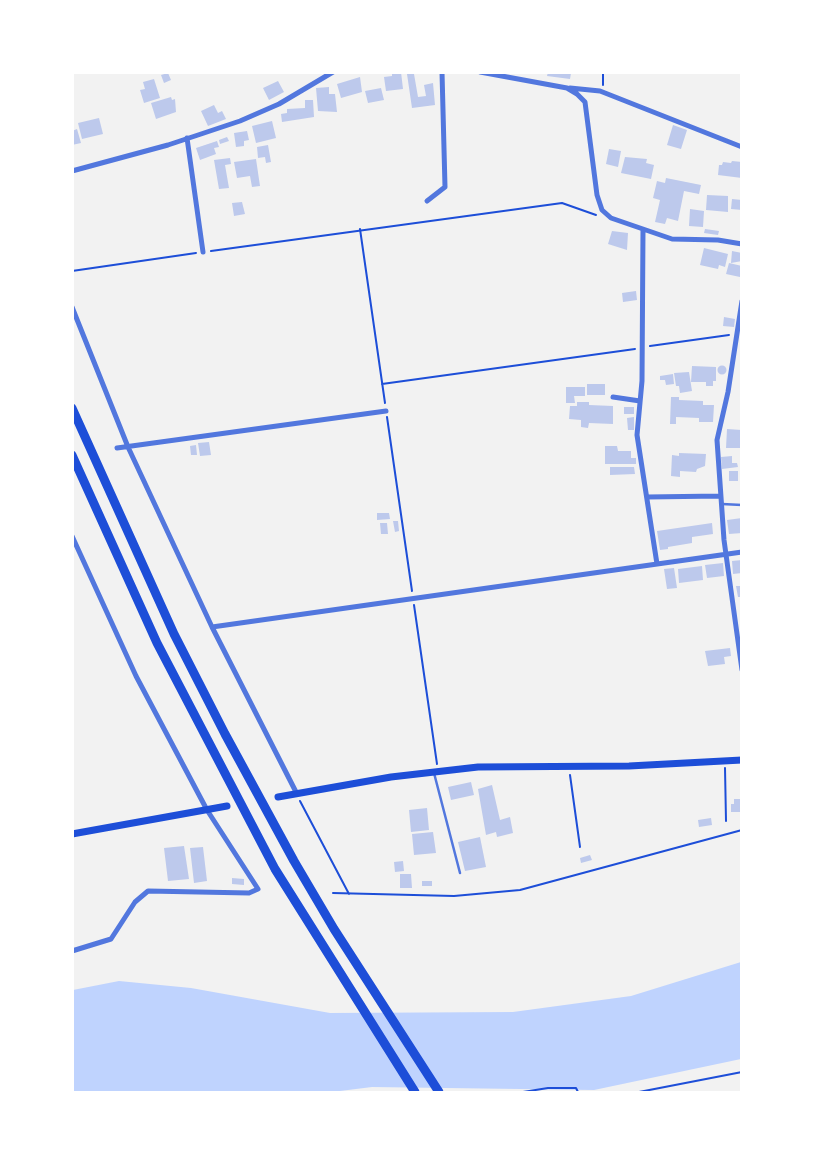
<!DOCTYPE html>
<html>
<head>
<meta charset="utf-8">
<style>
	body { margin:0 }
	#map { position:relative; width:814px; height:1165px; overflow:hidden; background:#f2f2f2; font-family:Overpass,sans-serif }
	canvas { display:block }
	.frame { position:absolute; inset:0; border:74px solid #fff; pointer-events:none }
</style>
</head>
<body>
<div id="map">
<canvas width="814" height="1165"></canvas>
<div class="frame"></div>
</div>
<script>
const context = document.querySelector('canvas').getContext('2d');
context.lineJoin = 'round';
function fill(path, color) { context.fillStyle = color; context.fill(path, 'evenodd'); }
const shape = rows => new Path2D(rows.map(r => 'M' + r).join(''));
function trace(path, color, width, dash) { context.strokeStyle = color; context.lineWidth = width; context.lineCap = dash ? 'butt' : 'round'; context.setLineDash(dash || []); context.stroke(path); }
fill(shape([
	[741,962,741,1059,594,1090,372,1087,332,1092,73,1092,73,990,119,981,191,988,330,1013,513,1012,631,996]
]), '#bfd3fe');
fill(shape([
	[392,72,401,72,403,89,386,91,384,77,392,76],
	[548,72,571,73,570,79,547,76],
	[168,73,171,80,164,83,161,75],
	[407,74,414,74,418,97,426,96,424,85,433,83,435,105,412,108],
	[360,77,362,92,341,98,337,84],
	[154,79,160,98,144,103,140,90,145,89,143,82],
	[278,81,284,92,269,100,263,88],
	[329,87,329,94,335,94,337,112,318,111,316,88],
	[381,88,384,100,368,103,365,91],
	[171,97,172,100,175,99,176,112,156,119,151,103],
	[305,100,313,100,314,117,282,122,281,114,287,113,287,109,305,108],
	[214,105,218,113,222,111,226,119,208,126,201,111],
	[99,118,103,134,82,139,78,123],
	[272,121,276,138,256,143,252,126],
	[673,125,687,130,681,149,667,145],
	[77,129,81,143,72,145,72,131],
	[247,131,249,140,244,141,244,146,236,147,234,133],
	[227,137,229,141,220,144,219,140],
	[217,141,219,147,214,148,216,154,200,160,196,148],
	[268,145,271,162,266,163,265,157,258,158,257,147],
	[609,149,621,151,618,167,606,164],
	[625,157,647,159,646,163,654,165,651,179,621,173],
	[230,158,231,164,225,165,229,188,219,189,214,160],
	[256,159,260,186,252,187,250,176,237,178,234,162],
	[732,161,742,162,742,178,718,175,719,165,722,165,723,162,731,163],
	[666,178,701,185,699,194,684,191,678,221,667,218,665,224,655,222,660,200,653,198,657,181,665,183],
	[707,195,728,196,728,212,706,210],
	[732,199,742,200,742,210,731,209],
	[242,202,245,214,234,216,232,203],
	[690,209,704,211,703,227,689,226],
	[705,229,719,231,718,235,704,233],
	[612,231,628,233,627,250,608,244],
	[704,248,728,254,725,267,719,265,718,269,700,265],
	[732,251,742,253,742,261,731,263],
	[729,263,742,266,740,277,726,274],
	[636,291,637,300,623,302,622,293],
	[724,317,735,319,734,327,723,326],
	'717.5 370a4.5 4.5 0 1 1 9 0a4.5 4.5 0 1 1-9 0Z',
	[692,366,716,367,716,381,713,381,713,386,706,386,706,382,691,382],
	[689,372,692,391,680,393,679,386,676,386,674,373],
	[673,374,674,384,666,385,665,380,660,380,660,376],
	[587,384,605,384,605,395,587,395],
	[566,387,585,387,585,396,574,396,575,403,566,403],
	[671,397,679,397,679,400,703,401,703,405,714,405,713,422,699,422,699,418,676,417,676,424,670,424],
	[577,402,589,402,589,405,613,406,613,424,589,423,588,428,581,427,581,420,569,419,570,406,577,406],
	[624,407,634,407,634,414,624,414],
	[634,417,634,430,628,430,627,418],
	[727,429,742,430,742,448,726,448],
	[209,442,211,455,200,456,198,443],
	[196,445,197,455,191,455,190,446],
	[605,446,617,446,618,451,631,451,631,458,636,458,636,464,605,464],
	[679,453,706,454,705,466,697,469,696,472,680,471,680,477,671,476,672,455,679,456],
	[732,456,732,463,737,463,738,467,722,469,721,457],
	[610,467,634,467,635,474,610,475],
	[729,471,738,471,738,481,729,481],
	[377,513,389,513,390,519,377,520],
	[742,518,742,533,729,534,727,520],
	[393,521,398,521,399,531,395,532],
	[380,523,387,523,388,534,381,534],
	[712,523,713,534,692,537,692,543,668,547,668,549,660,550,657,531],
	[742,560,742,573,733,574,732,561],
	[723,563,724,576,707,578,705,565],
	[702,566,703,580,679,583,678,569],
	[674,568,677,588,667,589,664,569],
	[736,586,742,586,742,597,738,597],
	[730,648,731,656,724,657,725,664,708,666,705,651],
	[471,782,474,795,451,800,448,787],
	[492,785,500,820,510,817,513,833,497,837,496,832,486,835,478,789],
	[734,799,742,799,742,812,731,812,731,804,734,804],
	[427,808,429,830,411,832,409,810],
	[711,818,712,825,699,827,698,820],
	[433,832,436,853,414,855,412,834],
	[480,837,486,867,465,871,458,842],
	[184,846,189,879,168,881,164,848],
	[203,847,207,881,194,883,190,848],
	[590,855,592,860,581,863,580,858],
	[403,861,404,871,395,872,394,862],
	[400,874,411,874,412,888,400,888],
	[232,878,244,879,244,885,232,884],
	[422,881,432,881,432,886,422,886]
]), '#bdc9ec');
trace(shape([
	[603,85,603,72],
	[360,229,385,403],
	[211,251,562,203,596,215],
	[72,271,196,253],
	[650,346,729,335],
	[382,384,635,349],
	[387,417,412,591],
	[414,605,437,764],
	[725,768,726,821],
	[570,775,580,847],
	[300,801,349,894],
	[333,893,454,896,520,890,742,830],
	[523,1092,548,1088,576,1088,578,1092],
	[639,1092,742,1072]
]), '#1d4ed8', 2);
trace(shape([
	[722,504,742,505],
	[434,773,460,873]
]), '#5277de', 2.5);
trace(shape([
	[480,72,567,88,577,94,585,102,597,195,602,210,611,218,672,239,718,240,742,244],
	[570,88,600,91,742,147],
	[187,138,203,252],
	[72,171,168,145,240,121,279,104,333,72],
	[427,201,445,187,442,72],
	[643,230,642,381,637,435,657,564],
	[742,301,728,392,717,440,724,540,742,670],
	[72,307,128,447,212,627,297,794],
	[613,397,640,401],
	[117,448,386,411],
	[647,497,720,496],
	[72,536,136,676,207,810,258,889,249,893,148,891,135,902,111,939,72,951],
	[212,627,742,552]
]), '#5277de', 5);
trace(shape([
	[278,797,391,777,478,767,629,766,742,760],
	[72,834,227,806]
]), '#1d4ed8', 7);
trace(shape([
	[72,408,174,634,225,734,294,861,334,929,439,1092],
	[72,455,157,643,275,869,415,1092]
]), '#1d4ed8', 9);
</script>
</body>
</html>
